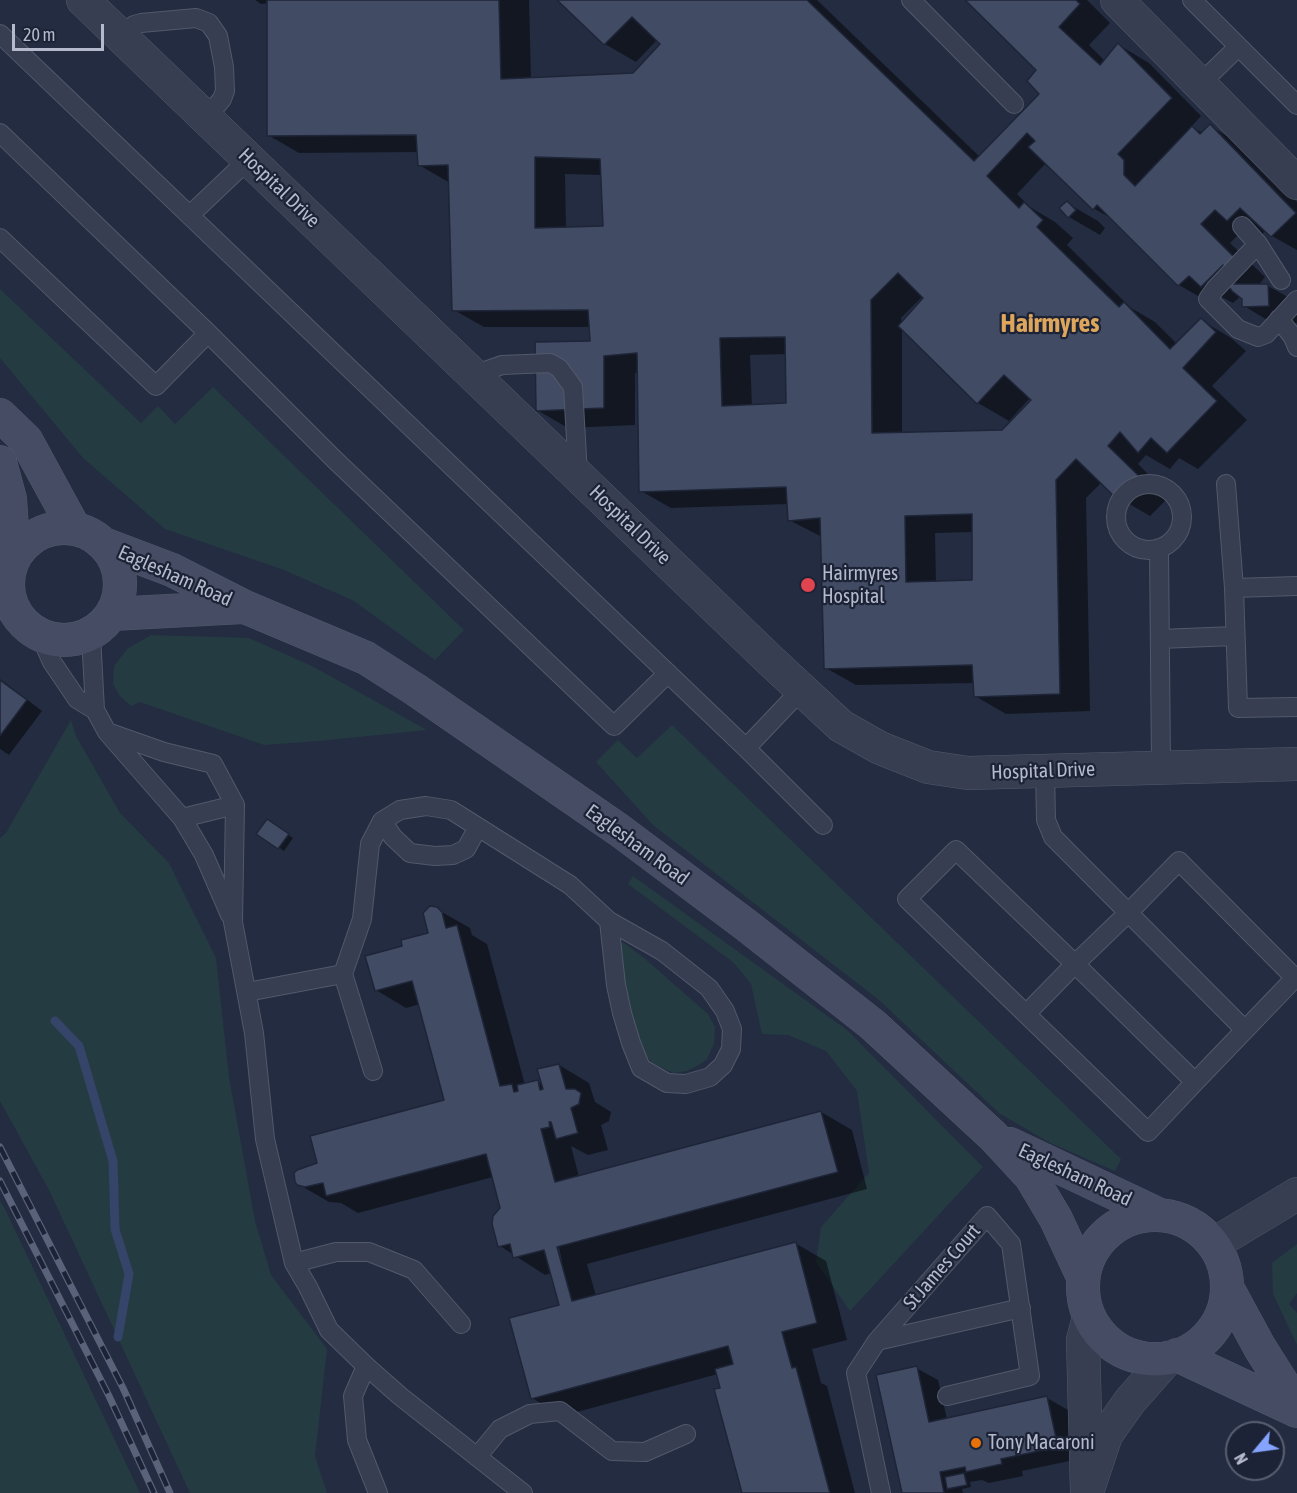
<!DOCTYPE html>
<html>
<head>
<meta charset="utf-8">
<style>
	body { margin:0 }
	#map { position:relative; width:1297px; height:1493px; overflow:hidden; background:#232c41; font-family:"Asap Condensed",sans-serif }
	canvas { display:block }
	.north { position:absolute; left:1225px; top:1421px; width:60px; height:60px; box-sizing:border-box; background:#1c2336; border:2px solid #595f72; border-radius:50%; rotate:241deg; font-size:16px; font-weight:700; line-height:24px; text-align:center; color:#b4bacb }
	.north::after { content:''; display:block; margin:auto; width:21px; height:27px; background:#85a4ff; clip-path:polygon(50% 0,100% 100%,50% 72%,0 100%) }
	.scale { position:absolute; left:12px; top:24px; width:92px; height:27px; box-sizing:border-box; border:3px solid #b4bacb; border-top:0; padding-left:8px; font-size:18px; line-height:21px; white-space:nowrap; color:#b4bacb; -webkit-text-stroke:4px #1c2336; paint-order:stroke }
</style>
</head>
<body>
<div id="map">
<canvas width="1297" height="1493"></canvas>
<div class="north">N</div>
<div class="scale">20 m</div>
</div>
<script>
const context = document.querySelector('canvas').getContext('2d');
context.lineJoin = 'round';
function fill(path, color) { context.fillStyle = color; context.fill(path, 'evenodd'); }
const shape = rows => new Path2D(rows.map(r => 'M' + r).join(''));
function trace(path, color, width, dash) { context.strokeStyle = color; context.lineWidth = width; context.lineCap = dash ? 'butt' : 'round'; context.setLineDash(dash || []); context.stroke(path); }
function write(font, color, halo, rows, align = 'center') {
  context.font = font + ' "Asap Condensed",sans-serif'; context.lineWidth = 4.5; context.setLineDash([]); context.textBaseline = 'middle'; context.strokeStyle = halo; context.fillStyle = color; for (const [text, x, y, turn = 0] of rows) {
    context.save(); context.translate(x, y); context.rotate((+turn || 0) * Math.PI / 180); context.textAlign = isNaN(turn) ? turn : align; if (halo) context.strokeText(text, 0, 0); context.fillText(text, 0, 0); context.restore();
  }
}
fill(shape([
	[0,289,141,423,158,406,175,424,213,387,464,630,435,660,354,601,284,570,165,529,83,458,0,358],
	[151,635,249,638,312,666,427,730,319,741,264,745,140,702,131,706,120,696,113,684,114,666,127,649],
	[71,720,76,736,120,813,169,863,216,958,229,1077,255,1221,271,1275,327,1349,315,1456,327,1493,190,1493,49,1190,0,1101,0,838,6,833],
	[672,725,1121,1159,1115,1171,1050,1143,999,1113,879,1000,653,825,596,762,618,740,637,758],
	[633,876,847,1030,983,1167,850,1311,816,1262,821,1227,869,1173,857,1091,826,1051,788,1035,762,1034,751,984,734,963,628,884],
	[623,942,644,958,708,1014,715,1027,714,1044,707,1059,699,1065,687,1071,673,1073,652,1063,645,1055,639,1041,619,965,617,948],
	[0,1201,5,1209,140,1493,0,1493],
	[1297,1244,1297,1293,1289,1304,1297,1313,1297,1345,1273,1294,1272,1263]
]), '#253b42');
fill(shape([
	[255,0,529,0,531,79,634,74,662,44,657,40,636,62,605,44,559,0,817,0,980,157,1042,94,1038,70,967,0,1087,0,1110,23,1089,45,1105,61,1119,45,1149,63,1201,116,1191,127,1203,133,1210,126,1241,144,1297,202,1297,250,1272,236,1266,230,1259,238,1244,229,1230,243,1265,277,1258,286,1268,286,1297,302,1297,323,1274,324,1244,306,1244,298,1241,296,1233,303,1218,295,1210,303,1179,285,1114,220,1093,208,1046,163,1017,194,1030,207,1055,222,1073,238,1067,245,1131,308,1155,322,1177,344,1201,320,1231,338,1246,351,1212,386,1247,420,1198,469,1179,458,1170,469,1146,455,1138,464,1170,496,1150,516,1119,498,1102,482,1086,498,1090,711,1006,714,975,696,975,683,856,685,826,668,822,537,789,520,789,504,671,508,641,491,639,373,635,373,635,425,568,428,537,410,592,342,591,327,484,327,454,310,450,183,419,165,418,152,299,153,268,135,269,3,261,4],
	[565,174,602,175,605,228,566,229],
	[922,297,924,299,902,324,901,318],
	[902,328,978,403,1009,421,1030,398,1033,400,1003,431,902,434],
	[787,354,788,405,752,406,750,355],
	[974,532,974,582,936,583,935,533],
	[1067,203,1098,221,1105,228,1100,235,1069,217,1061,208],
	[0,679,42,711,9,755,0,749],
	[272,824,293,838,284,851,259,833],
	[433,907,470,928,472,935,487,944,525,1085,537,1081,543,1085,559,1065,589,1083,595,1102,611,1112,609,1121,601,1125,608,1150,588,1155,571,1146,579,1177,821,1112,852,1130,867,1189,587,1264,596,1296,795,1243,826,1261,847,1340,812,1349,821,1383,827,1386,855,1493,744,1493,718,1374,562,1416,532,1398,561,1306,552,1273,545,1275,500,1246,502,1208,493,1177,358,1213,341,1203,329,1202,298,1184,319,1164,446,1101,420,1004,406,1008,376,990,404,948,429,934],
	[557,1239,562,1261,559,1261,554,1240],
	[916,1368,938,1380,947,1419,1047,1398,1068,1410,1079,1459,1022,1471,1023,1476,989,1483,982,1480,970,1482,971,1487,962,1489,963,1493,903,1493]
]), '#0007');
trace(shape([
	[55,1021,79,1046,113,1161,115,1229,129,1274,118,1337]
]), '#354469', 9);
const building = shape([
	[267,0,499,0,501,79,633,73,660,44,632,17,604,45,557,0,807,0,974,161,1039,94,1027,81,1036,70,965,0,1076,0,1080,4,1059,27,1100,65,1118,43,1172,98,1118,154,1124,160,1124,175,1135,186,1192,126,1200,134,1210,124,1296,213,1271,237,1240,208,1227,221,1215,210,1201,224,1235,258,1227,269,1223,265,1201,287,1189,276,1178,286,1097,205,1093,210,1028,147,1035,141,1027,133,987,176,1019,208,1024,202,1043,220,1037,227,1119,307,1124,302,1170,349,1201,318,1216,332,1183,368,1217,401,1167,453,1151,438,1138,453,1120,432,1108,446,1141,478,1118,500,1076,459,1056,480,1060,694,974,697,972,665,824,669,820,518,788,521,786,487,639,492,637,353,604,356,604,408,536,411,535,342,590,341,588,310,452,311,448,165,418,166,416,135,267,136,267,0],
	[535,157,600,159,603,226,535,228,535,157],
	[898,273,923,298,898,326,977,404,1004,375,1031,400,1002,430,872,433,871,300,898,273],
	[785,337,786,403,722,406,720,338,785,337],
	[972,514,972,580,906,582,905,516,972,514],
	[1067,201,1076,210,1068,218,1059,208,1067,201],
	[1227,284,1268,284,1269,306,1242,307,1242,299,1232,291,1227,284],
	[0,680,27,700,0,736,0,680],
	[267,819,289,834,278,849,256,834,267,819],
	[430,906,437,907,442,912,446,928,457,925,500,1086,512,1084,514,1092,518,1091,517,1085,538,1080,540,1090,543,1089,537,1069,559,1064,566,1089,575,1089,581,1093,579,1104,571,1108,578,1133,556,1139,551,1122,549,1122,550,1127,541,1129,555,1182,821,1111,838,1172,557,1247,572,1301,796,1242,817,1323,782,1332,792,1368,796,1367,830,1493,742,1493,714,1389,720,1388,715,1369,733,1364,728,1346,531,1399,509,1318,559,1305,544,1250,513,1258,510,1244,498,1247,492,1224,493,1216,500,1208,486,1154,326,1196,323,1183,305,1187,297,1185,295,1182,294,1173,297,1170,317,1163,310,1136,444,1100,412,981,375,991,365,956,402,946,401,940,428,933,423,913,430,906],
	[917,1366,929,1422,1047,1396,1058,1447,1001,1459,1002,1464,966,1472,965,1467,940,1472,944,1493,902,1493,876,1375,917,1366],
	[964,1473,967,1485,947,1489,945,1477,964,1473]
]);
fill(building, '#414b63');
trace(building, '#1e2538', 1.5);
const lane = shape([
	[911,0,1014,104],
	[1192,0,1297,105],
	[0,34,746,748,802,689],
	[122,38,134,25,141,23,196,18,209,23,218,36,224,67,225,91,222,99,206,118],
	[1200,84,1238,47],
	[0,133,208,333,334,459,614,726,668,673],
	[190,215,249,159],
	[1242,226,1258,244,1215,289,1208,299,1238,329,1258,337,1266,334,1297,300],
	[0,238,156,386,208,333],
	[1258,244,1281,280],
	[1279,319,1293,337,1297,347],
	[474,375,502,365,550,363,559,368,573,387,578,474],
	[1226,484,1234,588],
	'1116 517a33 33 0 1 1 66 0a33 33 0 1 1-66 0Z',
	[1159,548,1161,767],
	[1297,586,1234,588,1238,708,1297,707],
	[40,635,52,662,77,699,95,710,91,635],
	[1160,639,1234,636],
	[95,710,107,732,182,818,204,855,230,915],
	[107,732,164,752,213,764,235,805,233,922,254,1033,265,1139,294,1263,308,1287,329,1330,366,1366,400,1396,523,1493],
	[746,748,823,825],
	[1045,771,1046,820,1053,837,1245,1030],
	[182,818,235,805],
	[382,821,393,837,410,853,435,856,453,855,466,849,478,827],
	[343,974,362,919,370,844,382,821,400,810,426,806,451,810,570,885,609,921,662,951,709,988,725,1011,732,1029,731,1049,723,1065,710,1077,686,1084,667,1083,641,1068,631,1043,622,1013,616,985,609,921],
	[247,992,343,974,373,1071],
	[1026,1014,1075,964,1128,913,1179,861,1295,978,1195,1082,1148,1132,907,899,956,850,1075,964,1195,1082],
	[294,1263,336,1252,369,1252,414,1270,461,1324],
	[877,1341,1021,1308],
	[366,1366,353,1396,357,1440,378,1493],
	[477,1457,500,1429,530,1414,560,1411,612,1451,645,1452,686,1434],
	[881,1493,856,1373,877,1341,987,1216,1011,1244,1030,1376,947,1396]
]);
const street = shape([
	[83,0,772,662,841,726,880,748,928,767,968,773,1297,764],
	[1117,0,1297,183],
	[0,595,8,593],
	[1214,1244,1297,1194],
	[1089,1317,1083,1340,1087,1492,1106,1435,1130,1401,1168,1358]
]);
const secondary = shape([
	[0,415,26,440,74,528],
	[0,462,10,499,14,558],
	'8 584a56 56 0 1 1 112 0a56 56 0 1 1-112 0Z',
	[106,545,172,570,245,607,366,658,416,690,619,830,746,925,873,1025,993,1136,1031,1177,1056,1219,1083,1277],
	[112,614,243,607],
	[1010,1144,1158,1214],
	'1083 1287a72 72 0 1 1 144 0a72 72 0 1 1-144 0Z',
	[1228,1289,1260,1348,1297,1406],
	[1177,1355,1297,1411]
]);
trace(lane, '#52596b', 20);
trace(street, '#52596b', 34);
trace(secondary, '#52596b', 34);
trace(lane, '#373e51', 18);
trace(street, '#373e51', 33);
trace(secondary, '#454c64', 33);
const rail = shape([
	[0,1147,123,1388,170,1493],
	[0,1181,109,1396,154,1493]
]);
trace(rail, '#596278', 7);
trace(rail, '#1c2336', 4.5, [14]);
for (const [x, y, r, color] of [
	[808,585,8,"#e0444e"],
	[976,1443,6,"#e8710a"]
]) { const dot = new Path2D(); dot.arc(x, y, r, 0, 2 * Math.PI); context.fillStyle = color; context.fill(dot); trace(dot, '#1c2336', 2); }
write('20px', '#b4bacb', '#1c2336', [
	["Hospital Drive",279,188,44],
	["Hospital Drive",630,525,44],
	["Eaglesham Road",175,576,24],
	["Hospital Drive",1043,771,-2],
	["Eaglesham Road",637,845,36],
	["Eaglesham Road",1075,1175,25],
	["St James Court",942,1267,-49]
]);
write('20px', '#b4bacb', '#1c2336', [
	["Hairmyres",822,574],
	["Hospital",822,597],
	["Tony Macaroni",988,1443]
], 'left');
write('bold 26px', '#dda65c', '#1c2336', [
	["Hairmyres",1050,324]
]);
</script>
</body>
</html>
